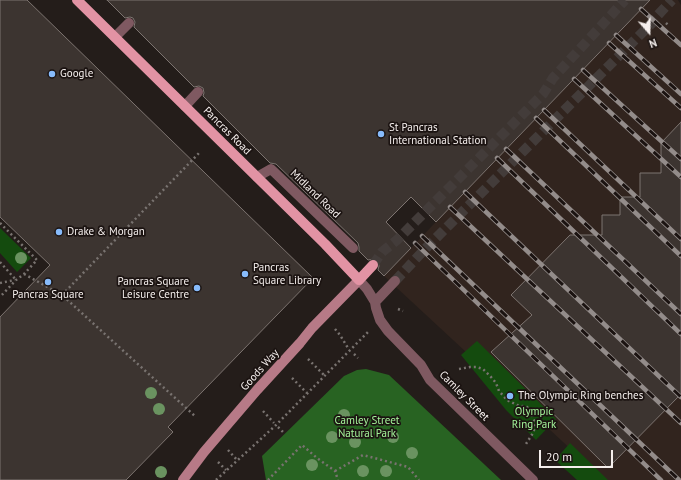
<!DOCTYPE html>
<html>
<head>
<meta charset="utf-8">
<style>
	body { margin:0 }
	#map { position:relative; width:681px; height:480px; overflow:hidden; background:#241d1a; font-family:"PT Sans",sans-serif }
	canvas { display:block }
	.north { position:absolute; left:629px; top:12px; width:40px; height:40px; -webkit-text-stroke:3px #1b1311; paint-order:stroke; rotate:160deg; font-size:11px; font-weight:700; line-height:16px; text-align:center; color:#f5efed }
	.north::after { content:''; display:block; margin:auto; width:14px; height:18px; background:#f5efed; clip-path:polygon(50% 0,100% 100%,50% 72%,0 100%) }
	.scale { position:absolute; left:539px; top:450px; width:74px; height:18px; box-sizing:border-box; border:2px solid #f5efed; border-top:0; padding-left:5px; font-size:12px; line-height:14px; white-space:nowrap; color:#f5efed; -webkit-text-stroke:3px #1b1311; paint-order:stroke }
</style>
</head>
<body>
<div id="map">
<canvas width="681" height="480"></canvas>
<div class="north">N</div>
<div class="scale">20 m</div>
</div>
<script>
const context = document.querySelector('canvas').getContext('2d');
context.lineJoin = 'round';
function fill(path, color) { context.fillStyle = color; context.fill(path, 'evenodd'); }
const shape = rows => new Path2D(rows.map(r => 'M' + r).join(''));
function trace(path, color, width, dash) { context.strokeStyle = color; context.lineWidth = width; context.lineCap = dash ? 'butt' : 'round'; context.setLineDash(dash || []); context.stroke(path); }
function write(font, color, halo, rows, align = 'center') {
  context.font = font + ' "PT Sans",sans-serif'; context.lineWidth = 3.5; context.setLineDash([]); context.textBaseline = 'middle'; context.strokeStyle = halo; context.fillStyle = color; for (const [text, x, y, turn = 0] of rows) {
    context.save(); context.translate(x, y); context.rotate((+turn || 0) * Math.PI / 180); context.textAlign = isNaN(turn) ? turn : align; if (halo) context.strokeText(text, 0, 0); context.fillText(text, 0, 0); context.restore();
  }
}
fill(shape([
	[649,0,678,0,681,5,681,480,604,480,384,276]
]), '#31241e');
fill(shape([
	[0,228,31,258,17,272,0,253],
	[477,341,556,419,536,440,506,410,461,355],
	[570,443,608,480,577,480,555,460]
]), '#144b0e');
fill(shape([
	[366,369,389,375,501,480,266,480,262,456,344,376,357,370]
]), '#286322');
const building = shape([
	[0,0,27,0,313,278,168,427,173,432,126,480,0,480,0,317,50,265,0,217,0,0],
	[107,0,650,0,436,222,411,197,386,222,411,248,384,276,378,270,379,266,378,261,374,259,368,260,359,251,359,247,358,243,276,164,270,163,203,96,204,93,203,88,199,86,194,87,134,27,135,22,133,18,130,17,125,18,107,0],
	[681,122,681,394,608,468,491,352,532,315,511,295,570,235,602,235,602,215,620,215,620,197,640,197,640,173,661,173,661,143,681,122]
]);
fill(building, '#3c3430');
trace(building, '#7d7470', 1);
trace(shape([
	[395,281,426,248,658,17,658,15,672,0]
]), '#433c3a', 10, [10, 5]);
trace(shape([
	[373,265,382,252,397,240,543,94,553,78,625,0]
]), '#433c3a', 10, [10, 5]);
trace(shape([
	[666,23,669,26],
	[0,223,37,260,24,274,16,280,0,297],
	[0,262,16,280],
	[24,274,62,295,196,417],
	[0,283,15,280],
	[62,295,200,152],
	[398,309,403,311],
	[335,329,340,335,348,348],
	[354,354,358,358],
	[308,359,325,376],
	[459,369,470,367,476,367,483,369,491,377,496,383,499,391,507,400,517,405,527,407,529,409,535,422,535,427,533,433,526,444],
	[292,378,307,393],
	[263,411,274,423],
	[278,427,283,432],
	[228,450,237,460],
	[218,462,226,470],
	[335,471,363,455,408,467,419,480],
	[216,480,276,425,368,332],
	[268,480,302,445,317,458,335,471,338,480]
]), '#797370', 2.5, [2, 3]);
trace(shape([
	[115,37,129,23],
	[185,106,198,92],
	[257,177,271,169,353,248]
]), '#7f5961', 10);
trace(shape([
	[359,280,367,289,375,302,376,308,380,320,388,331,421,365,430,380,533,480],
	[375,302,395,281]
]), '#7f5961', 10);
trace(shape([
	[183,480,204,452,257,390,300,343,312,328,359,280]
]), '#b77a87', 10);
trace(shape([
	[77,0,325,244,359,280,373,265]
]), '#e293a4', 10);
const rail = shape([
	[641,9,681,45],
	[616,35,681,94],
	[609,43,681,108],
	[583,70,681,159],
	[574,79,681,177],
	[544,110,681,239],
	[536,118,681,256],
	[506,149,681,314],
	[497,158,681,334],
	[465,192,681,397],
	[450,207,681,423],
	[422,236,679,480],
	[415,243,661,480]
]);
trace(rail, '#938c8a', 4.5);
trace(rail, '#1b1311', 3, [9]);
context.fillStyle = '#6a9360';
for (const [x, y] of [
	[21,258],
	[151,393],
	[159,409],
	[344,415],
	[332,437],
	[393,437],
	[355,442],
	[412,453],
	[312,465],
	[363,471],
	[386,471],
	[161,472]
]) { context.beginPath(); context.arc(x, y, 6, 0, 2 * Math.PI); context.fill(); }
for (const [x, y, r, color] of [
	[52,74,4,"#87bbfb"],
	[381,134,4,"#87bbfb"],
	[59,232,4,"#87bbfb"],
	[245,274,4,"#87bbfb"],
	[48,282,4,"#87bbfb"],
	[197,288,4,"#87bbfb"],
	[510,396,4,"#87bbfb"]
]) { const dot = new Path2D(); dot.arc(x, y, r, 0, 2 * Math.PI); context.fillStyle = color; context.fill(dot); trace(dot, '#1b1311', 1.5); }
write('11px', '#f5efed', '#1b1311', [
	["Google",60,74],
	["St Pancras",389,128],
	["International Station",389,141],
	["Drake & Morgan",67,232],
	["Pancras",253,268],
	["Square Library",253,281],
	["Pancras Square",189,282,"right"],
	["Leisure Centre",189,295,"right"],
	["Pancras Square",48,295,"center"],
	["The Olympic Ring benches",518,396]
], 'left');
write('11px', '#f5efed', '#1b1311', [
	["Pancras Road",227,131,45],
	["Midland Road",315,194,44],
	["Goods Way",260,370,-48],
	["Camley Street",464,396,45]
]);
write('11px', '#a4f49a', '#1b1311', [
	["Olympic",534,412],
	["Ring Park",534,425],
	["Camley Street",367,421],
	["Natural Park",367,434]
]);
</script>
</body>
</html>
